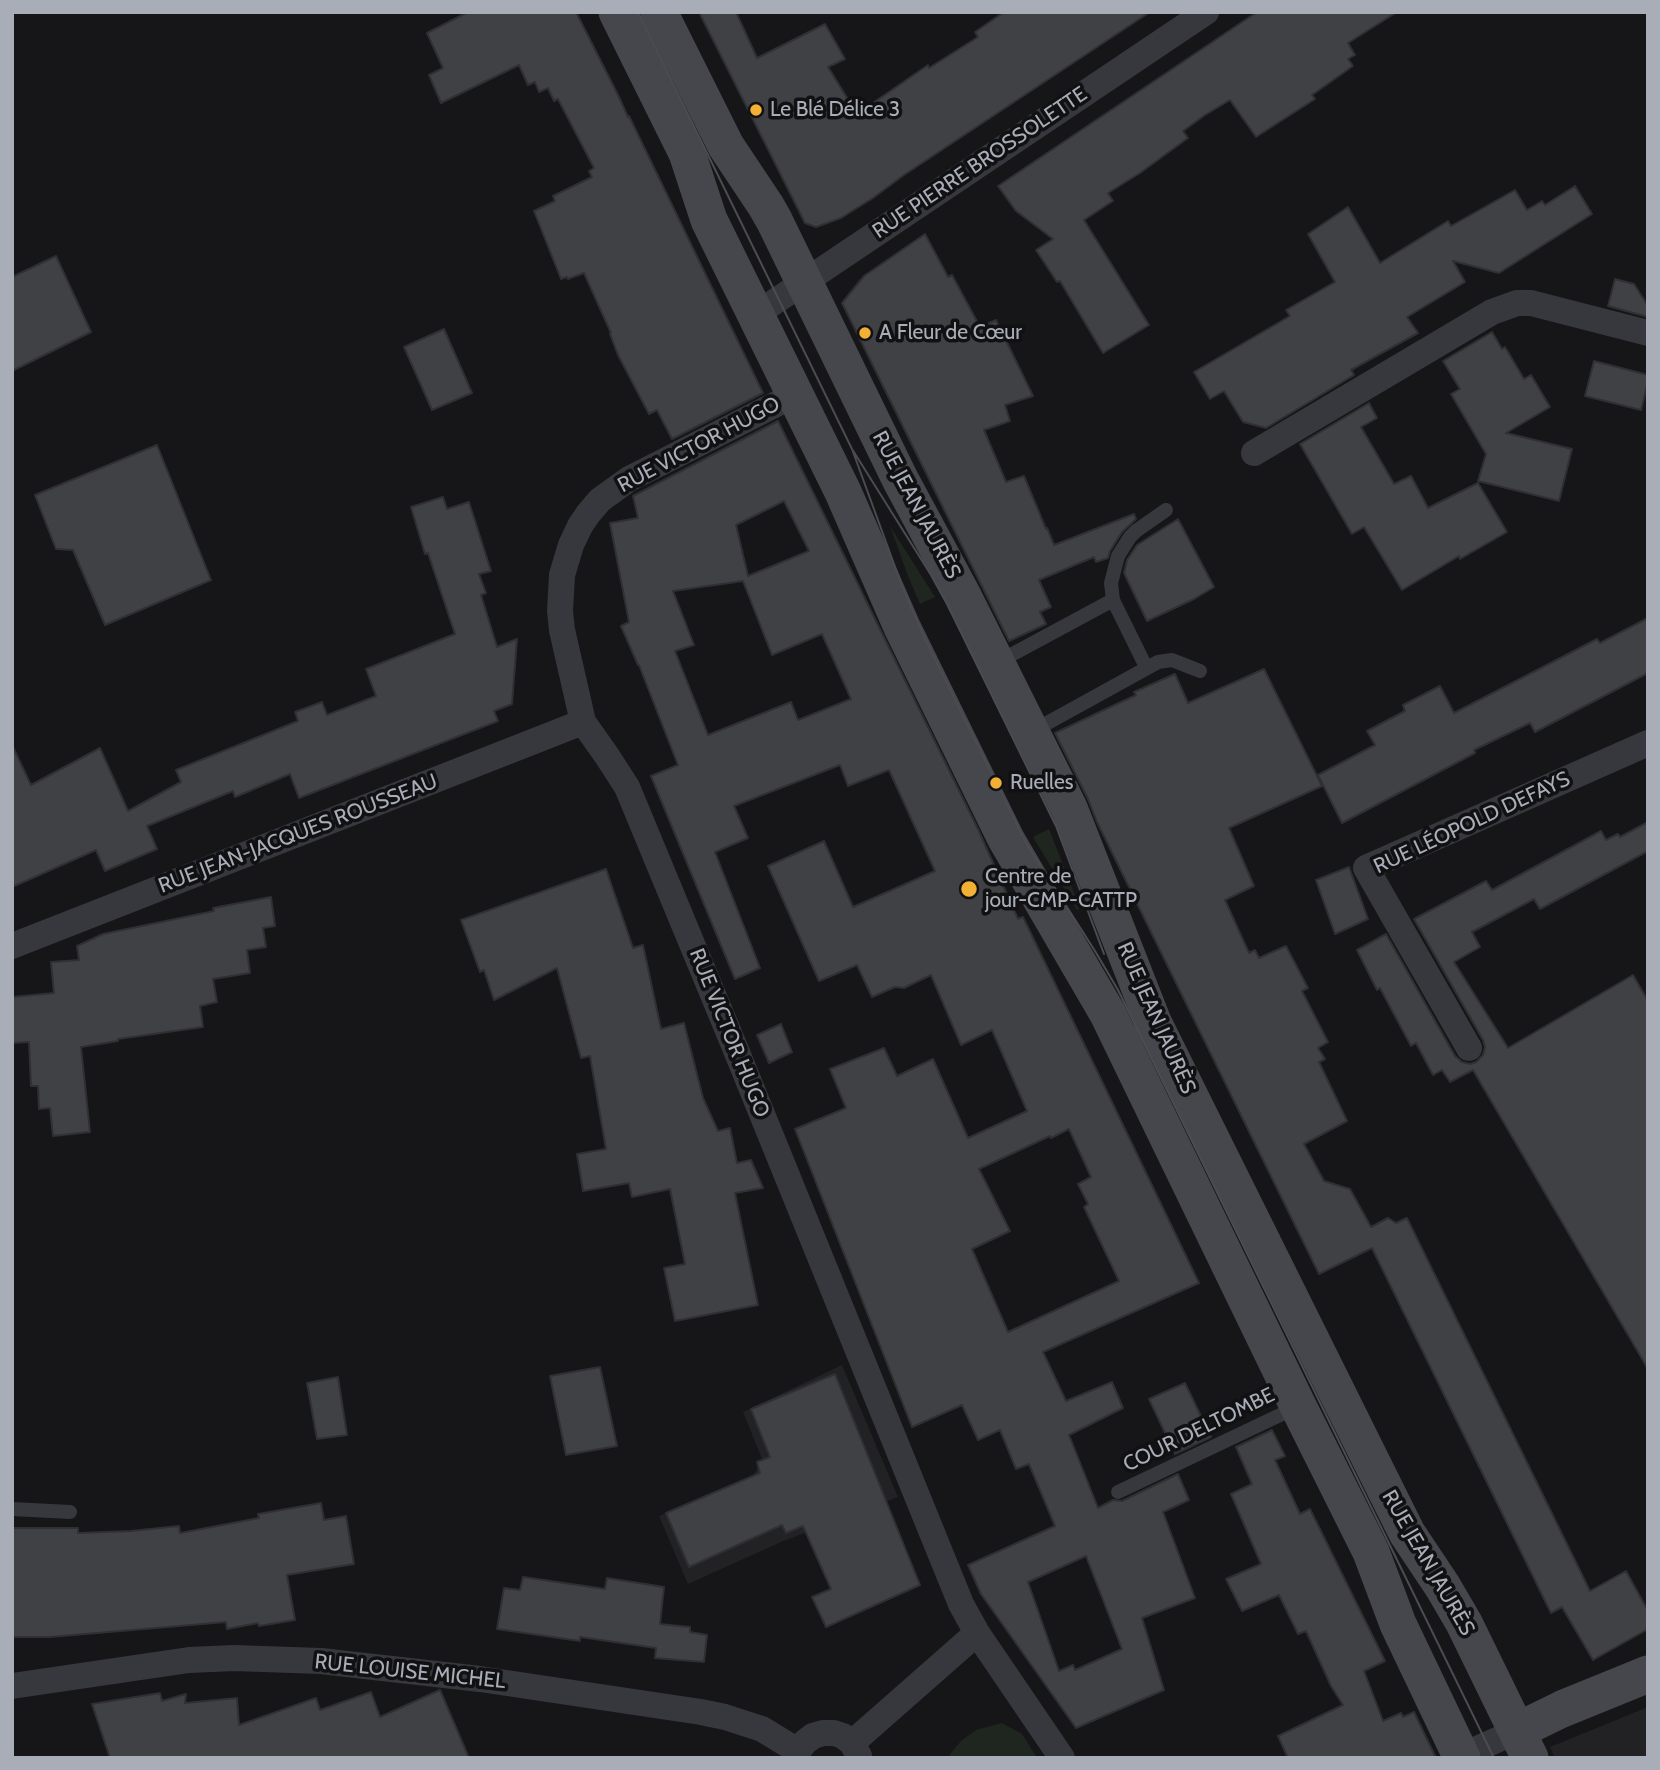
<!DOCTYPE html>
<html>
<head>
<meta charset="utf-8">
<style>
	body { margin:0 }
	#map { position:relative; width:1660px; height:1770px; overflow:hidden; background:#161618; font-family:Cabin,sans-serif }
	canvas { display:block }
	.frame { position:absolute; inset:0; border:14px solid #a8adb8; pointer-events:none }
</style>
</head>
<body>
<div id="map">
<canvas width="1660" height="1770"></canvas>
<div class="frame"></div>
</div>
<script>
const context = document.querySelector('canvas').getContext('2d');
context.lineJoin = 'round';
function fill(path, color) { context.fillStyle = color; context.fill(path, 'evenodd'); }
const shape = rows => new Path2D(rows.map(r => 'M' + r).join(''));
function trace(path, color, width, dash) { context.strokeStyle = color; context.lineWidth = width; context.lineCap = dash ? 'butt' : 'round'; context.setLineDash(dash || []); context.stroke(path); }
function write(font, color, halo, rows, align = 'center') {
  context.font = font + ' Cabin,sans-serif'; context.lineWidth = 7; context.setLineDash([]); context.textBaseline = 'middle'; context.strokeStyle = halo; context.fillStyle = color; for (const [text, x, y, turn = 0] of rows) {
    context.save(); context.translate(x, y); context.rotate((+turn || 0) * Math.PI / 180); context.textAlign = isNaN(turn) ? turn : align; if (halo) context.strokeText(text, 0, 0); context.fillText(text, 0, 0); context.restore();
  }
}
fill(shape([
	[842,1365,898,1497,781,1542,688,1584,659,1516,754,1475,762,1459,743,1412],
	[1648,1707,1648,1758,1555,1758,1550,1747]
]), '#222225');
fill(shape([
	[890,526,935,597,920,604,908,576],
	[1049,829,1080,908,1077,910,1033,837],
	[1002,1723,1022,1734,1037,1758,947,1758,961,1741,976,1730]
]), '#1e261f');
const building = shape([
	[468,12,576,12,618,95,628,117,629,116,763,393,672,439,657,410,649,414,618,355,610,334,611,333,584,273,568,279,567,277,561,279,534,211,555,201,553,196,592,177,589,171,594,168,558,99,554,101,548,88,539,92,535,82,528,85,519,65,441,103,429,75,443,68,427,33,468,12],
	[699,12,736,12,757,58,825,24,845,59,828,67,857,114,928,65,929,68,978,37,975,32,1004,12,1150,12,904,175,873,198,841,218,816,227,805,223,699,12],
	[1257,12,1397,12,1348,43,1355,55,1348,59,1353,66,1312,95,1315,99,1256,137,1230,100,1205,115,1183,131,1188,138,1140,173,1108,193,1113,201,1084,220,1149,325,1103,353,1060,281,1057,282,1036,250,1053,239,1016,211,998,186,1257,12],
	[1575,186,1592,214,1499,273,1453,261,1465,282,1407,317,1418,333,1351,370,1354,375,1266,428,1243,422,1224,391,1210,399,1194,372,1290,316,1286,310,1335,282,1308,234,1348,207,1380,263,1448,221,1451,226,1515,190,1527,210,1542,201,1545,205,1575,186],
	[925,234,948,277,952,275,980,327,996,320,1033,396,1005,405,1010,421,984,430,1006,482,1024,476,1046,529,1047,528,1054,545,1134,514,1136,519,1122,532,1110,551,1108,558,1096,562,1094,557,1039,580,1051,607,1040,612,1046,624,1009,641,842,303,864,276,925,234],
	[56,256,91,332,12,371,12,277,56,256],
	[1615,279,1634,284,1648,306,1648,317,1608,306,1615,279],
	[444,329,472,393,432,410,404,347,444,329],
	[1492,332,1502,349,1505,347,1524,379,1531,375,1550,407,1506,433,1572,449,1559,501,1478,481,1486,454,1451,394,1460,389,1443,361,1492,332],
	[1594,361,1648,375,1648,382,1641,410,1585,396,1594,361],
	[1369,403,1377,418,1361,427,1394,484,1411,476,1428,508,1478,483,1507,532,1460,559,1459,556,1402,590,1364,527,1352,534,1300,444,1369,403],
	[778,421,978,829,1018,919,1023,917,1199,1283,1043,1352,1066,1401,1112,1382,1123,1408,1069,1435,1098,1508,1113,1500,1122,1501,1178,1474,1189,1500,1163,1512,1195,1598,1142,1618,1164,1690,1076,1728,981,1594,968,1565,1055,1526,1029,1464,1016,1469,1000,1430,978,1440,962,1405,912,1427,795,1129,846,1108,830,1069,884,1048,897,1076,933,1059,968,1138,1027,1111,992,1030,961,1045,931,975,904,988,895,987,872,997,857,965,819,981,768,866,824,841,853,907,935,871,889,770,848,786,840,765,734,806,748,838,715,852,760,968,735,979,651,776,678,765,639,665,638,665,621,626,629,622,610,523,638,518,633,496,778,421],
	[784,501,809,551,748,576,736,525,784,501],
	[743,581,772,655,822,634,851,699,798,720,791,702,708,735,675,651,694,645,673,591,743,581],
	[1069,1129,1091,1177,1078,1184,1088,1204,1084,1207,1119,1281,1008,1332,972,1249,1010,1231,979,1169,1050,1136,1051,1138,1069,1129],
	[1086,1556,1122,1649,1075,1670,1073,1665,1059,1671,1028,1582,1086,1556],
	[157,445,211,580,105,625,73,550,56,549,35,495,157,445],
	[443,497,447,509,469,502,491,571,479,574,486,593,481,595,497,647,517,639,512,704,494,711,498,721,299,798,290,774,235,797,233,791,147,826,157,849,105,871,96,850,12,887,12,745,31,785,100,748,128,811,181,782,176,770,298,721,295,712,322,702,327,715,376,696,366,669,455,634,428,553,425,554,411,507,443,497],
	[1178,519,1214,587,1194,599,1147,621,1124,573,1127,560,1137,545,1178,519],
	[1648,618,1648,673,1535,732,1530,723,1474,750,1475,753,1342,823,1318,775,1375,745,1367,731,1405,711,1403,705,1440,686,1454,713,1597,639,1600,643,1648,618],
	[1264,669,1322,786,1229,828,1254,886,1225,900,1249,953,1255,950,1259,958,1286,946,1308,988,1302,991,1328,1042,1318,1048,1325,1059,1319,1062,1347,1121,1304,1144,1324,1181,1350,1189,1371,1227,1388,1218,1396,1223,1407,1218,1590,1591,1626,1571,1648,1611,1648,1629,1593,1660,1562,1607,1551,1613,1372,1248,1319,1274,1097,822,1088,799,1055,733,1136,695,1134,692,1175,674,1188,703,1264,669],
	[1648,822,1648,851,1540,909,1534,899,1472,932,1480,947,1454,962,1508,1048,1633,975,1648,1001,1648,1369,1473,1070,1450,1082,1442,1070,1433,1075,1416,1043,1411,1046,1380,988,1377,990,1357,950,1386,934,1455,1056,1462,1062,1470,1064,1476,1062,1483,1055,1485,1047,1483,1040,1414,919,1486,881,1492,890,1601,831,1606,840,1618,834,1620,837,1648,822],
	[1349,867,1368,919,1335,934,1316,880,1349,867],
	[606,869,633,948,643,945,661,1029,684,1023,703,1098,718,1131,730,1128,737,1163,751,1160,763,1188,735,1193,758,1305,675,1321,664,1268,685,1264,670,1189,632,1197,629,1183,583,1191,577,1154,606,1149,590,1056,581,1058,557,968,494,1000,484,970,480,972,461,920,606,869],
	[271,897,275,926,263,928,266,947,247,950,250,973,213,979,217,1002,200,1006,203,1027,118,1039,118,1041,81,1047,90,1132,53,1136,50,1108,39,1109,38,1086,31,1086,29,1042,12,1043,12,997,54,993,51,962,79,960,77,946,103,934,214,911,213,908,271,897],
	[781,1024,792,1052,769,1063,757,1035,781,1024],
	[600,1367,617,1446,566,1455,550,1376,600,1367],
	[835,1374,920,1585,826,1627,812,1597,831,1589,803,1526,786,1533,782,1525,689,1567,666,1513,760,1473,757,1462,770,1457,751,1409,835,1374],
	[338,1377,347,1435,317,1439,307,1383,338,1377],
	[1185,1383,1211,1437,1175,1454,1149,1399,1185,1383],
	[1272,1430,1285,1456,1275,1460,1300,1514,1310,1509,1385,1661,1364,1671,1383,1721,1401,1713,1403,1717,1414,1712,1436,1758,1288,1758,1278,1736,1343,1705,1331,1686,1306,1631,1298,1634,1279,1595,1242,1611,1226,1579,1261,1564,1231,1494,1252,1484,1236,1447,1272,1430],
	[321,1503,324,1520,346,1516,354,1564,287,1575,295,1620,259,1626,258,1623,227,1629,226,1622,50,1637,12,1637,12,1528,78,1528,78,1533,131,1531,179,1526,180,1533,259,1518,258,1514,321,1503],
	[523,1577,605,1589,607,1578,664,1587,660,1624,690,1627,690,1632,707,1635,704,1662,655,1658,656,1648,580,1637,580,1641,497,1629,504,1588,520,1590,523,1577],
	[440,1690,469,1758,110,1758,92,1704,160,1693,162,1701,186,1694,185,1703,237,1698,239,1725,316,1698,320,1710,371,1692,380,1717,440,1690]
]);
fill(building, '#404145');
trace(building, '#303034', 2);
trace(shape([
	[1113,600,1146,667],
	[998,662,1113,600,1111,583,1118,556,1130,537,1136,531,1166,510],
	[1031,732,1158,662,1172,660,1200,671],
	[1118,1492,1297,1407],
	[12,1509,70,1512]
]), '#37383d', 14);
trace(shape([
	[755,315,1206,12],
	[794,395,629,479,600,500,588,514,580,526,571,545,562,575,560,611,562,630,583,722,607,756,627,787,736,1050,961,1604,977,1633,1062,1758],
	[1254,453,1492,312,1506,307,1517,303,1531,303,1648,333],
	[12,946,583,722],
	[1469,1048,1366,868,1648,743],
	[12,1686,189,1660,234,1658,321,1661,480,1679,701,1712,725,1717,762,1729,798,1751],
	[852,1743,977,1633],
	[1461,1756,1517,1731],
	[796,1758,798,1751,805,1742,813,1736,823,1733,834,1733,843,1736,852,1743,859,1756]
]), '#37383d', 26);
trace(shape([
	[617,12,687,153,709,220,843,492,902,627,1006,839,1108,1014,1298,1406,1371,1552,1398,1624,1462,1758],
	[659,12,726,146,766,206,774,220,900,479,963,596,1069,808,1153,1022,1407,1533,1443,1587,1464,1623,1530,1758],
	[1517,1731,1562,1709,1648,1674]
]), '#45474d', 37);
trace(shape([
	[638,12,852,449,931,575,947,604,1056,826,1104,954],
	[852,449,902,586,926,641,1026,843,1095,951,1118,990,1494,1758]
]), '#4a4c52', 2);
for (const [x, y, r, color] of [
	[756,110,7,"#f2b134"],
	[865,333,7,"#f2b134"],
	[996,783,7,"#f2b134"],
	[969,889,9,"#f2b134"]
]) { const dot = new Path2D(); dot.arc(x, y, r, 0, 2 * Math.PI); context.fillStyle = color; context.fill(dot); trace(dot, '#111113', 2.5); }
write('21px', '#a8adb8', '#111113', [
	["Le Blé Délice 3",770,110],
	["A Fleur de Cœur",879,333],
	["Ruelles",1010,783],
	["Centre de",985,877],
	["jour-CMP-CATTP",985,901]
], 'left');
write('21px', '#a8adb8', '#111113', [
	["RUE PIERRE BROSSOLETTE",980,163,-34],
	["RUE VICTOR HUGO",699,445,-28],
	["RUE JEAN JAURÈS",916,505,62],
	["RUE LÉOPOLD DEFAYS",1472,823,-25],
	["RUE JEAN-JACQUES ROUSSEAU",298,834,-21],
	["RUE JEAN JAURÈS",1156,1018,66],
	["RUE VICTOR HUGO",729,1033,68],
	["COUR DELTOMBE",1199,1430,-26],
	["RUE JEAN JAURÈS",1428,1563,60],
	["RUE LOUISE MICHEL",410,1672,6]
]);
</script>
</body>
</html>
